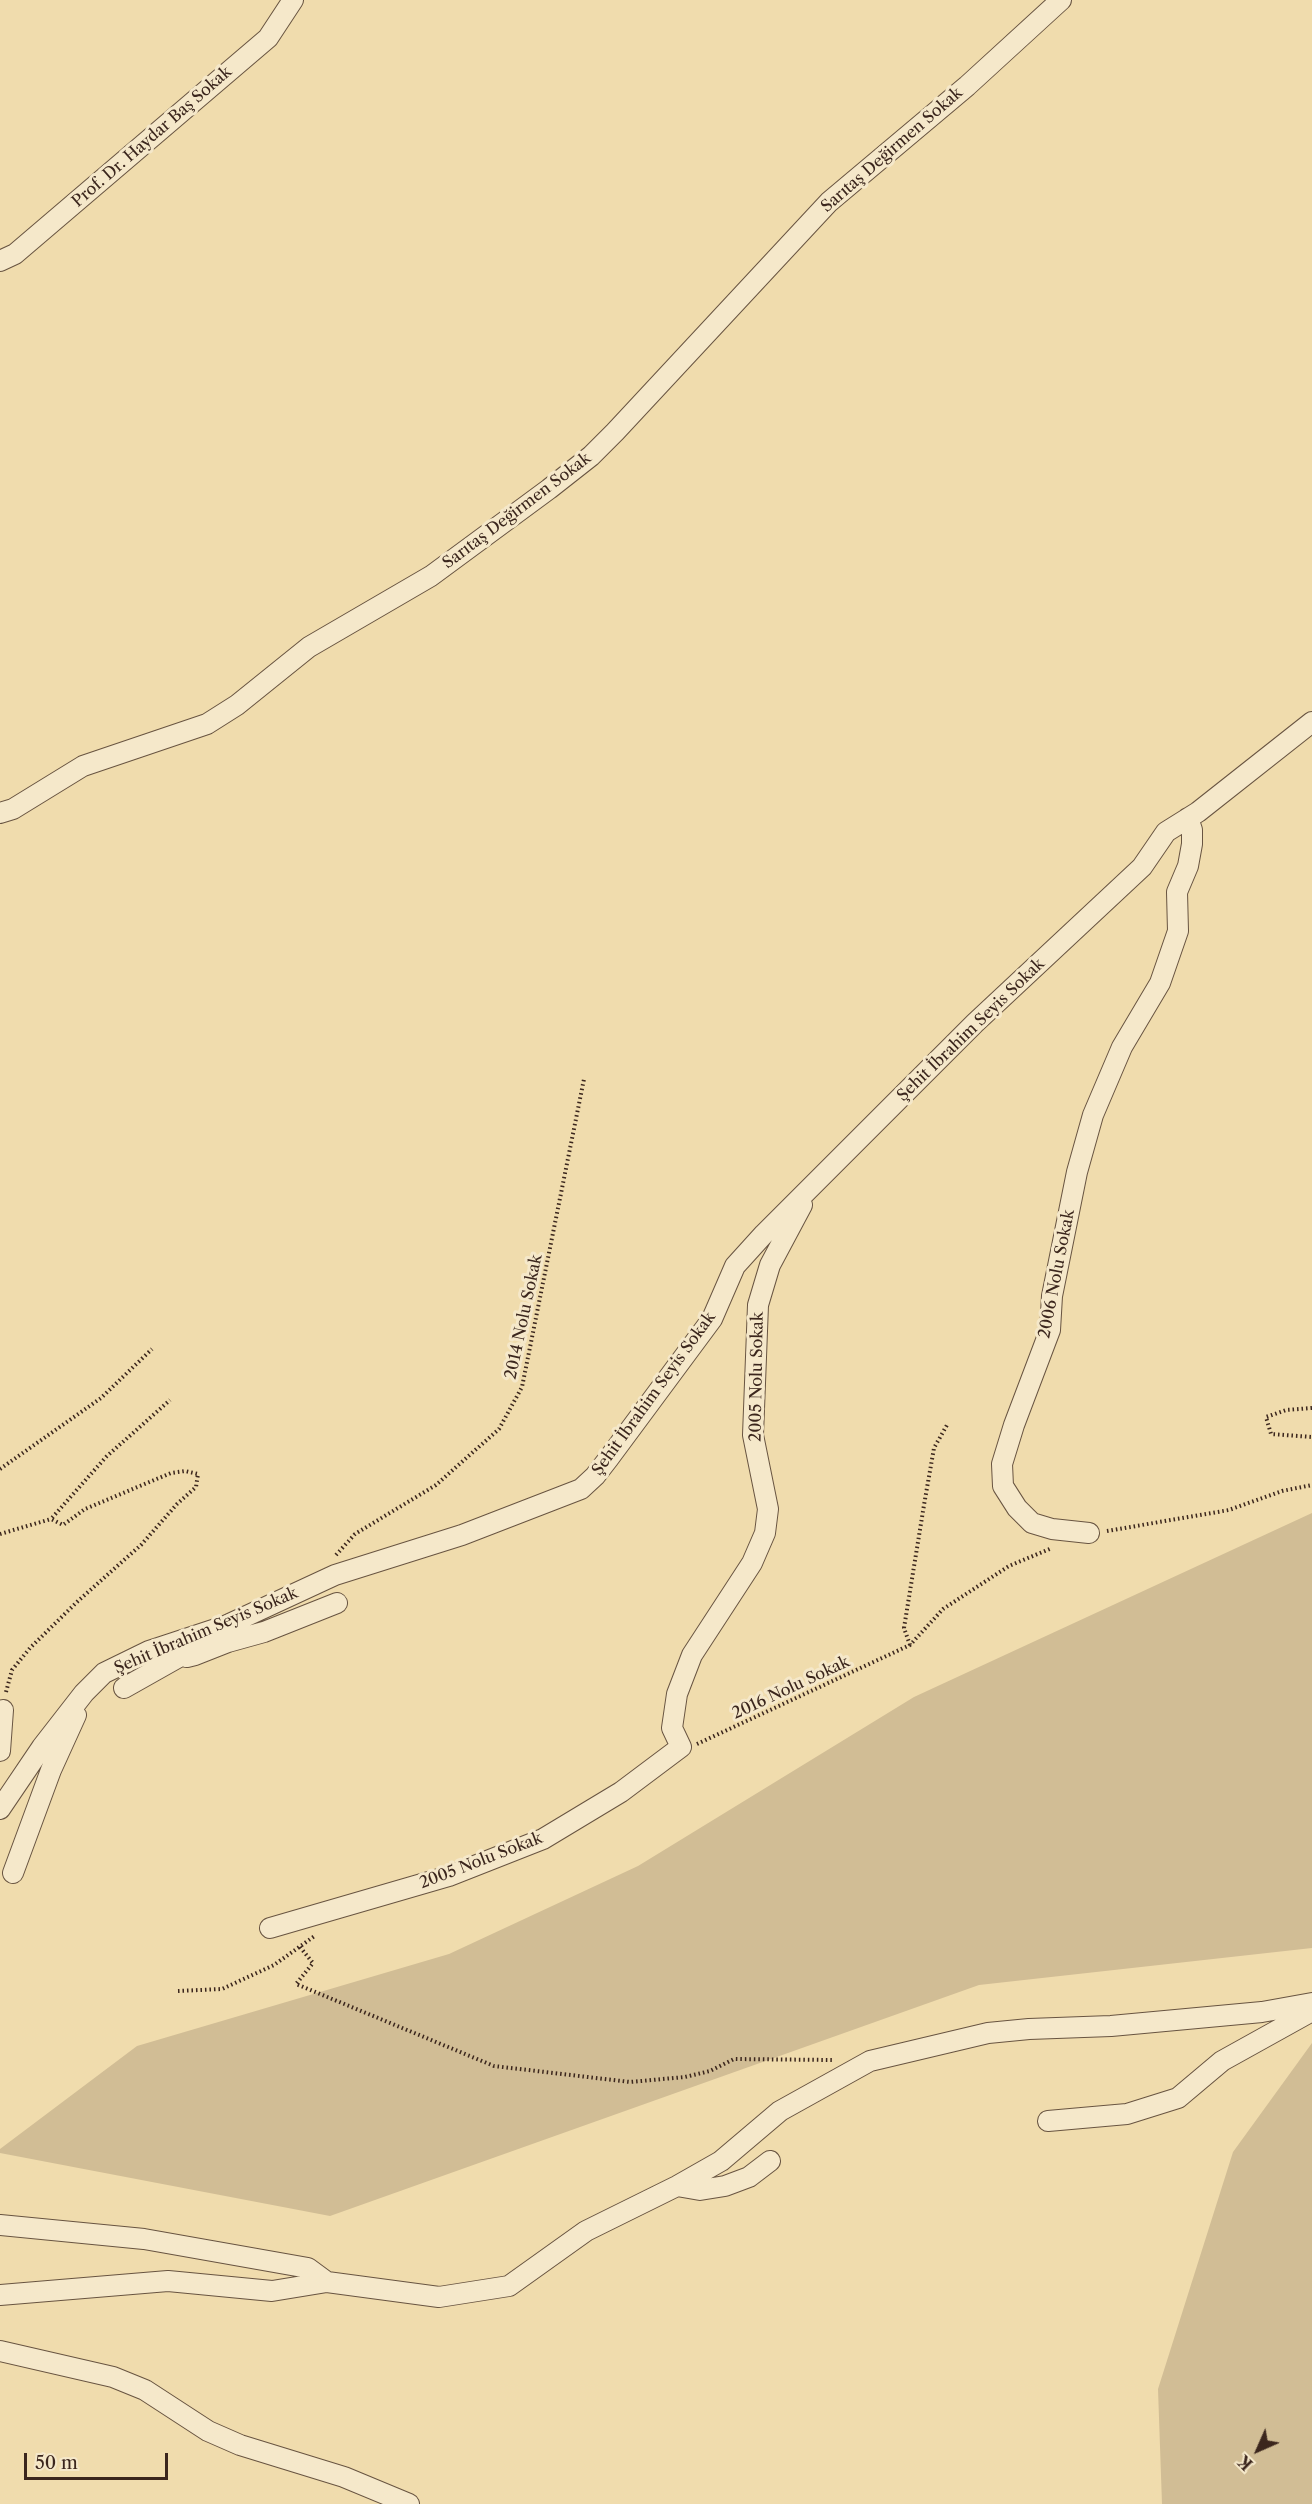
<!DOCTYPE html>
<html>
<head>
<meta charset="utf-8">
<style>
	body { margin:0 }
	#map { position:relative; width:1312px; height:2504px; overflow:hidden; background:#f0dcad; font-family:"Libre Caslon Text",serif }
	canvas { display:block }
	.north { position:absolute; left:1228px; top:2420px; width:60px; height:60px; -webkit-text-stroke:4px #f5e8ca; paint-order:stroke; rotate:225deg; font-size:16px; font-weight:700; line-height:24px; text-align:center; color:#3b261d }
	.north::after { content:''; display:block; margin:auto; width:21px; height:27px; background:#3b261d; clip-path:polygon(50% 0,100% 100%,50% 72%,0 100%) }
	.scale { position:absolute; left:24px; top:2453px; width:144px; height:27px; box-sizing:border-box; border:3px solid #3b261d; border-top:0; padding-left:8px; font-size:18px; line-height:21px; white-space:nowrap; color:#3b261d; -webkit-text-stroke:4px #f5e8ca; paint-order:stroke }
</style>
</head>
<body>
<div id="map">
<canvas width="1312" height="2504"></canvas>
<div class="north">K</div>
<div class="scale">50 m</div>
</div>
<script>
const context = document.querySelector('canvas').getContext('2d');
context.lineJoin = 'round';
function fill(path, color) { context.fillStyle = color; context.fill(path, 'evenodd'); }
const shape = rows => new Path2D(rows.map(r => 'M' + r).join(''));
function trace(path, color, width, dash) { context.strokeStyle = color; context.lineWidth = width; context.lineCap = dash ? 'butt' : 'round'; context.setLineDash(dash || []); context.stroke(path); }
function write(font, color, halo, rows, align = 'center') {
  context.font = font + ' "Libre Caslon Text",serif'; context.lineWidth = 6; context.setLineDash([]); context.textBaseline = 'middle'; context.strokeStyle = halo; context.fillStyle = color; for (const [text, x, y, turn = 0] of rows) {
    context.save(); context.translate(x, y); context.rotate((+turn || 0) * Math.PI / 180); context.textAlign = isNaN(turn) ? turn : align; if (halo) context.strokeText(text, 0, 0); context.fillText(text, 0, 0); context.restore();
  }
}
fill(shape([
	[1312,1513,1312,1948,979,1985,330,2216,0,2153,0,2149,137,2046,449,1954,638,1866,914,1697],
	[1312,2043,1312,2504,1162,2504,1158,2389,1233,2152]
]), '#d1bd95');
const street = shape([
	[0,261,15,254,268,38,293,0],
	[0,813,13,809,83,766,207,724,237,705,309,647,431,576,549,489,591,456,615,432,829,202,967,86,1061,0],
	[1089,1533,1052,1529,1032,1523,1017,1508,1003,1486,1002,1464,1014,1425,1050,1330,1052,1296,1077,1172,1093,1115,1122,1047,1160,983,1178,931,1177,892,1188,866,1192,844,1192,830,1188,818],
	[176,1644,187,1657,195,1655,228,1642,264,1632,337,1603],
	[124,1688,179,1657,176,1644],
	[0,1751,3,1710],
	[0,1809,42,1747,84,1693,104,1673,149,1651,225,1626,335,1575,462,1535,581,1489,595,1476,609,1458,712,1319,735,1266,764,1234,975,1023,1142,867,1166,832,1198,812,1312,722],
	[13,1873,51,1770,76,1715],
	[270,1928,449,1876,543,1839,621,1792,681,1747,672,1728,677,1694,692,1655,752,1563,765,1533,768,1509,753,1435,758,1305,770,1265,802,1205],
	[1048,2121,1127,2114,1178,2098,1222,2061,1312,2011],
	[677,2186,700,2190,725,2186,749,2177,770,2161],
	[0,2225,144,2239,308,2268,327,2282],
	[0,2295,168,2281,272,2291,327,2282,439,2297,509,2286,586,2231,677,2186,721,2161,780,2111,870,2061,988,2033,1029,2029,1111,2026,1262,2012,1312,2003],
	[0,2351,113,2377,145,2390,208,2431,240,2445,344,2477,409,2504]
]);
trace(street, '#685441', 22);
trace(shape([
	[1312,1408,1286,1410,1266,1417,1271,1434,1312,1437],
	[0,1469,101,1398,152,1349],
	[1107,1531,1229,1510,1282,1491,1312,1485],
	[0,1534,51,1519],
	[336,1555,355,1534,436,1485,499,1429,522,1387,584,1079],
	[910,1645,904,1628,924,1505,934,1448,947,1425],
	[6,1692,12,1670,30,1648,79,1600,141,1545,177,1504,196,1487,198,1474,185,1471,171,1473,85,1509,63,1525,51,1519,106,1457,170,1400],
	[697,1744,910,1645,943,1609,1009,1566,1052,1548],
	[300,1947,313,1963,296,1984,494,2066,630,2082,685,2077,710,2071,734,2059,832,2060],
	[178,1991,222,1989,274,1965,316,1935]
]), '#3b261d', 4, [1.5, 3]);
trace(street, '#f5e8ca', 20);
write('16px', '#3b261d', '#f5e8ca', [
	["Prof. Dr. Haydar Baş Sokak",152,137,-41],
	["Sarıtaş Değirmen Sokak",892,150,-41],
	["Sarıtaş Değirmen Sokak",517,511,-37],
	["Şehit İbrahim Seyis Sokak",971,1030,-44],
	["2006 Nolu Sokak",1057,1274,-79],
	["2014 Nolu Sokak",524,1317,-78],
	["2005 Nolu Sokak",757,1377,-89],
	["Şehit İbrahim Seyis Sokak",654,1394,-54],
	["Şehit İbrahim Seyis Sokak",206,1631,-23],
	["2016 Nolu Sokak",791,1688,-25],
	["2005 Nolu Sokak",481,1861,-21]
]);
</script>
</body>
</html>
